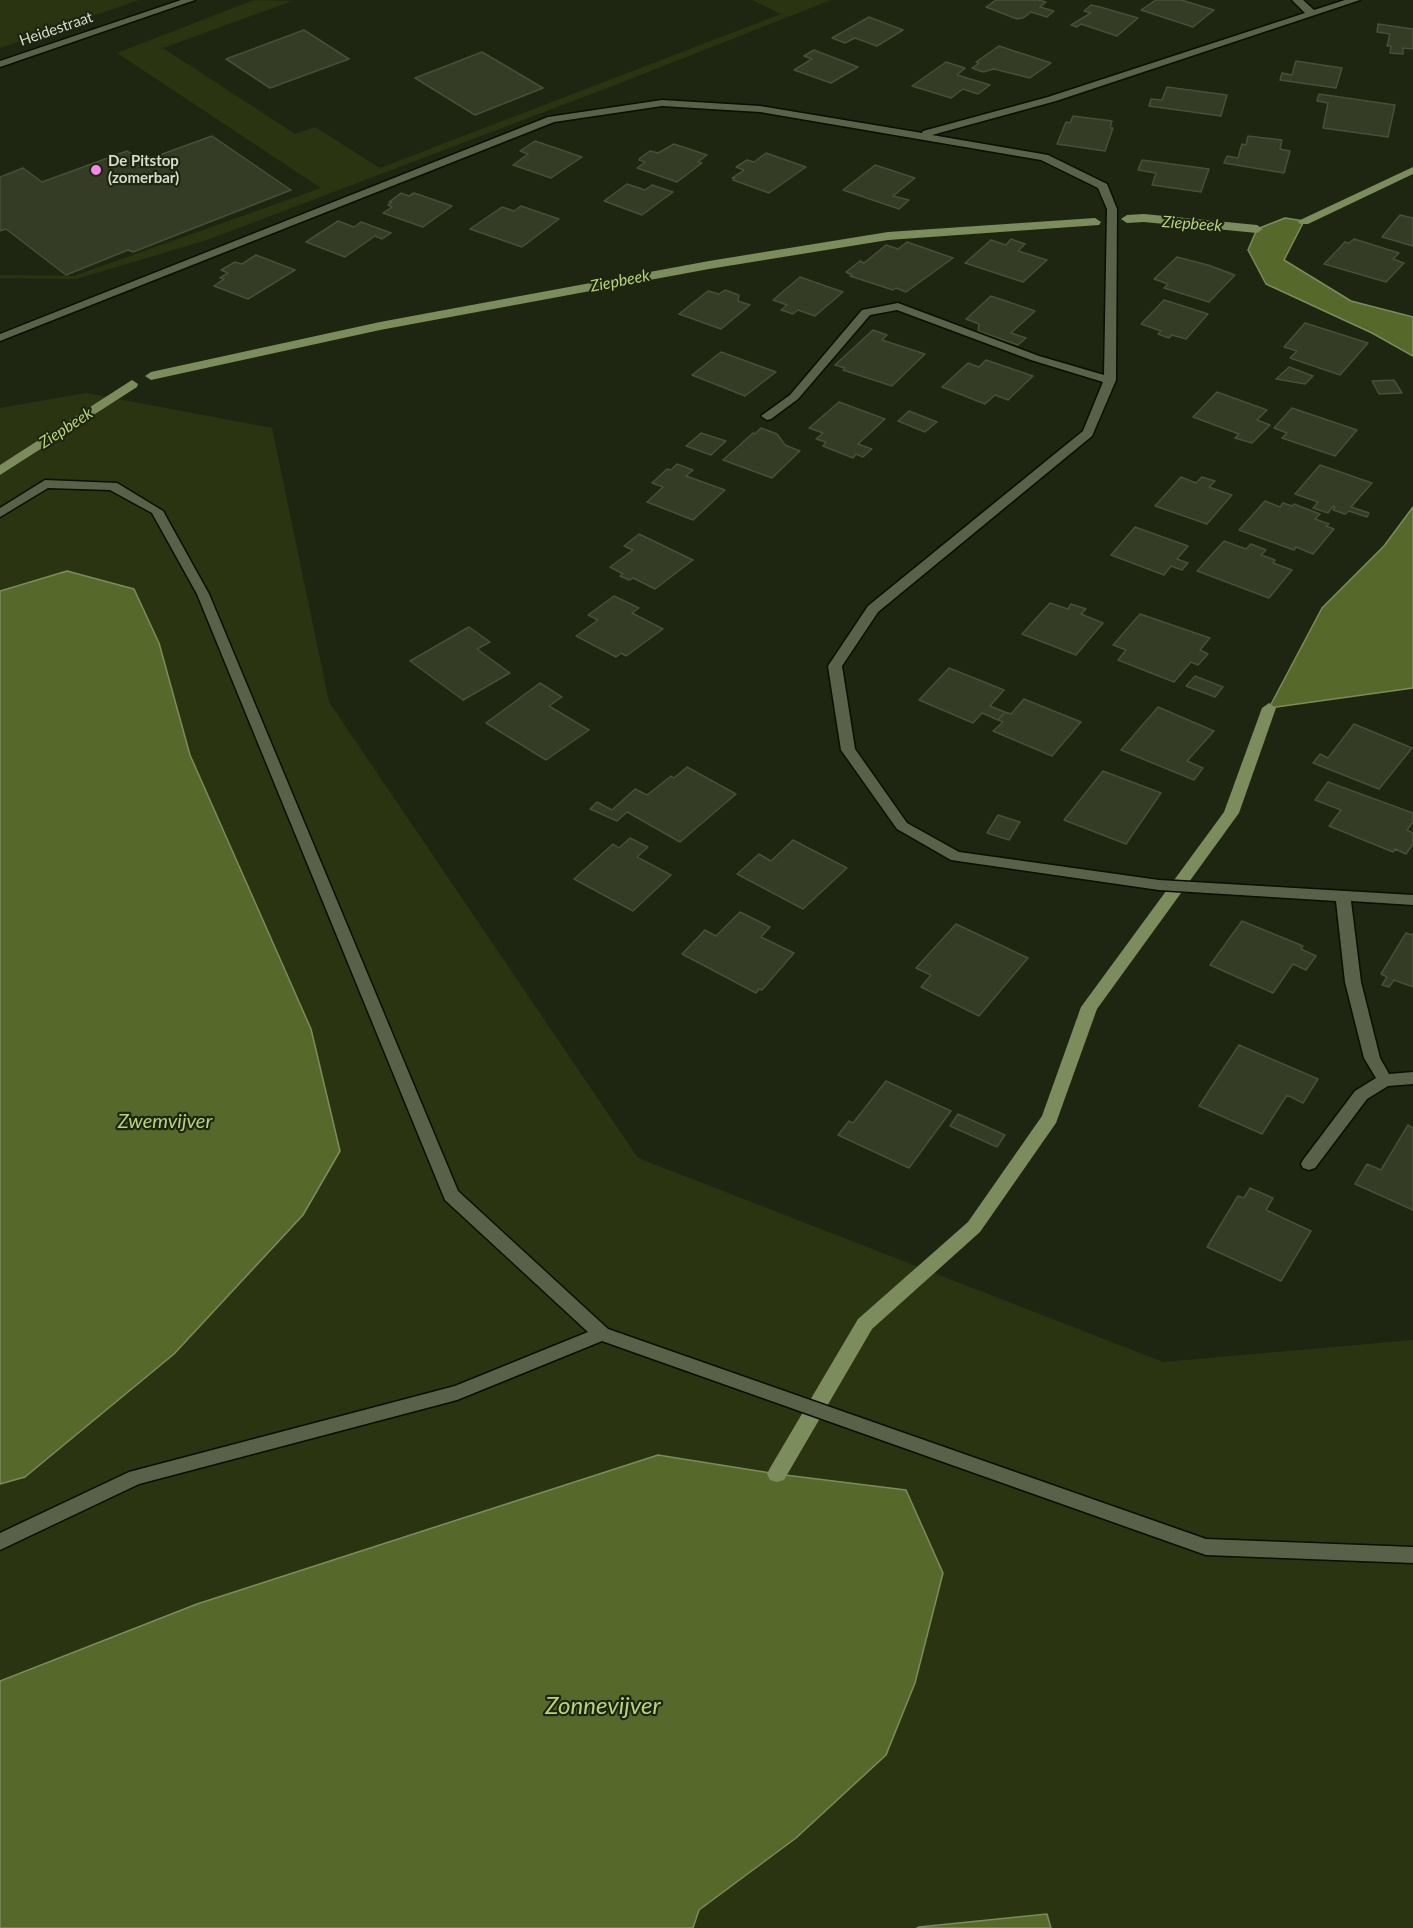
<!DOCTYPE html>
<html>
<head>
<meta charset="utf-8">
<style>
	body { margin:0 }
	canvas { display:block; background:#1e2510 }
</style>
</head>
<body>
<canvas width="1413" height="1928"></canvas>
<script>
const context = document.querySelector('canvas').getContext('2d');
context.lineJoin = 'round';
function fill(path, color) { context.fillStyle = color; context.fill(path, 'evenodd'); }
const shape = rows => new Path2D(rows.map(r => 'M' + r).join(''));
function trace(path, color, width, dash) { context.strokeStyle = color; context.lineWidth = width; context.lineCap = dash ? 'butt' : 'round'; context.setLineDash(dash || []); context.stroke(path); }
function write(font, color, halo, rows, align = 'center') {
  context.font = font + ' Lato,sans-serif'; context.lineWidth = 4.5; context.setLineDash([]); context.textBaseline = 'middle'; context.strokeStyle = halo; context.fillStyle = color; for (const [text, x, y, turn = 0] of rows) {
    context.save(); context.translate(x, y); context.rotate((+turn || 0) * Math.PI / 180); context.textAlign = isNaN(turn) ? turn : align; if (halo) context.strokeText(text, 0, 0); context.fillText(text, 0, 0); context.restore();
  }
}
fill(shape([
	[0,0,139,0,0,48],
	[254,0,292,1,163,48,295,134,315,127,380,168,781,14,752,0,831,0,610,87,207,240,76,279,0,278,0,275,74,276,321,188,117,53],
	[86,393,272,428,329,702,638,1158,1163,1362,1413,1340,1413,1928,1051,1928,1047,1914,917,1928,693,1928,699,1910,796,1838,886,1755,777,1474,658,1455,197,1604,0,1681,0,1484,25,1477,190,755,159,643,25,582,0,591,0,408]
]), '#2a3410');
const water = shape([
	[1285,218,1304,221,1284,260,1351,301,1413,317,1413,356,1372,333,1266,284,1248,250,1257,229,1285,218],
	[1413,507,1413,688,1269,708,1322,608,1384,546,1413,507],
	[67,571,134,589,159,643,190,755,311,1029,340,1151,303,1215,174,1354,25,1477,0,1484,0,591,67,571],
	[658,1455,777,1474,906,1490,943,1573,915,1683,886,1755,796,1838,699,1910,693,1928,0,1928,0,1681,197,1604,658,1455],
	[1047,1914,1051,1928,917,1928,919,1927,1047,1914]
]);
fill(water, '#57692a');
trace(water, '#7d8c5c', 1.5);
fill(shape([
	[1413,167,1413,174,1308,224,1300,224,1298,221,1413,167],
	[1144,214,1257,225,1263,229,1257,233,1144,222,1127,223,1121,219,1127,215,1144,214],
	[1095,218,1101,222,1099,225,888,240,709,269,380,330,151,380,145,376,151,372,380,322,709,261,888,232,1095,218],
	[132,380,138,384,137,387,0,475,0,465,132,380],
	[1269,703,1276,708,1239,813,1097,1009,1056,1123,980,1232,872,1329,784,1480,777,1482,770,1480,767,1474,770,1468,858,1319,968,1222,1042,1116,1081,1007,1224,812,1262,708,1269,703]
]), '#7d8c5c');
const building = shape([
	[996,0,1038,0,1046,2,1040,7,1054,11,1047,17,1031,12,1023,18,1017,19,986,7,996,0],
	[1156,0,1181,0,1214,10,1193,27,1141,10,1156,0],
	[1091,5,1100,7,1138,18,1117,36,1081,24,1077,27,1071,25,1091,13,1084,11,1091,5],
	[869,17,903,30,877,46,855,38,845,43,832,38,869,17],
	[1378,24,1413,29,1413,49,1403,48,1403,54,1390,53,1391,46,1387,46,1390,34,1377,32,1378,24],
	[304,30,349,59,270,88,226,59,304,30],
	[999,46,1051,63,1030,78,994,69,983,72,972,68,979,63,976,62,999,46],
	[814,50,858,67,831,83,794,70,812,59,804,56,814,50],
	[482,52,543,88,475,115,415,78,482,52],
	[1296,61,1342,68,1336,88,1280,80,1282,73,1292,75,1296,61],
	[946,62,965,68,957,75,990,85,978,94,963,89,951,98,912,86,946,62],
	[1167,87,1227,95,1221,116,1149,106,1151,99,1162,100,1167,87],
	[1319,94,1395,105,1388,137,1323,128,1328,103,1317,101,1319,94],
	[1073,116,1112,121,1110,128,1113,128,1105,151,1057,144,1066,122,1070,123,1073,116],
	[212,136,291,190,133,252,128,250,66,275,6,229,0,231,0,177,23,168,42,182,127,151,143,161,212,136],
	[1248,136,1282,140,1280,149,1290,151,1284,173,1224,163,1227,156,1238,158,1242,144,1246,145,1248,136],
	[535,141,582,157,551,178,513,165,528,154,520,151,535,141],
	[674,144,707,155,698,162,702,163,677,182,637,168,645,162,639,160,640,158,650,151,658,153,674,144],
	[766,153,806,167,769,193,733,180,735,178,732,178,744,170,736,167,747,160,754,162,766,153],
	[1142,160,1209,169,1201,192,1152,185,1156,173,1138,170,1142,160],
	[875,165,915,178,893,196,909,200,899,209,843,190,875,165],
	[627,184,645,190,652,185,673,192,642,215,604,201,627,184],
	[401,193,409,196,414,193,452,206,423,227,383,213,392,207,388,205,392,202,389,202,401,193],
	[521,206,559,219,522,247,470,229,502,207,514,211,521,206],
	[1400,215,1413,218,1413,246,1382,237,1400,215],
	[338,221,354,227,361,222,391,233,382,239,375,236,345,257,306,242,338,221],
	[1011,239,1025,244,1018,251,1047,260,1023,282,965,263,991,240,1006,245,1011,239],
	[1354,239,1399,253,1393,259,1404,263,1386,282,1324,264,1345,242,1349,243,1354,239],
	[907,242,953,258,906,292,896,288,893,290,850,276,852,275,846,272,860,261,864,263,886,245,898,249,907,242],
	[256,255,295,270,248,299,214,286,224,279,220,278,228,273,221,270,235,262,242,264,256,255],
	[1177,257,1208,265,1235,275,1209,302,1164,288,1168,284,1154,279,1177,257],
	[800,277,843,292,815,316,798,310,793,314,781,310,787,305,773,300,800,277],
	[725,290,739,295,738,301,750,305,721,329,679,314,708,291,719,294,725,290],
	[991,296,1035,311,1011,333,1026,338,1018,345,978,331,979,324,966,319,991,296],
	[1164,300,1208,314,1186,339,1172,335,1169,338,1158,334,1161,331,1141,324,1164,300],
	[1305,323,1368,343,1340,375,1290,358,1297,351,1284,347,1305,323],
	[873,330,887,335,882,340,925,354,892,386,843,370,845,368,835,365,873,330],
	[721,352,776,372,745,396,692,375,721,352],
	[986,360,1033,376,1008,400,995,395,985,404,942,387,968,363,979,367,986,360],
	[1289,367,1313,376,1305,384,1276,379,1289,367],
	[1394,380,1402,393,1379,394,1372,381,1394,380],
	[1217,392,1267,410,1257,420,1270,425,1252,443,1235,438,1239,434,1193,417,1217,392],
	[839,402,885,419,858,444,872,449,863,457,856,454,853,458,823,446,826,442,816,439,823,433,809,428,839,402],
	[1292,408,1357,430,1335,456,1282,438,1287,433,1274,428,1292,408],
	[909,411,937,422,925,432,898,421,909,411],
	[761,428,777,434,785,445,800,451,772,478,723,460,753,433,755,434,761,428],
	[701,433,726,441,711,455,686,446,701,433],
	[677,464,693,470,686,476,725,490,693,520,647,502,663,487,652,483,667,469,671,470,677,464],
	[1320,465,1372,483,1351,507,1369,513,1367,517,1349,511,1345,514,1333,510,1335,507,1333,506,1328,513,1313,508,1318,502,1295,494,1320,465],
	[1181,477,1196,483,1202,477,1215,481,1209,487,1232,495,1207,524,1155,506,1181,477],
	[1265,501,1280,507,1283,503,1292,506,1294,504,1320,514,1315,519,1329,524,1326,526,1334,529,1313,554,1296,547,1294,550,1239,530,1265,501],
	[1135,527,1188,546,1177,559,1188,563,1182,570,1171,566,1164,575,1111,555,1135,527],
	[639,534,693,560,655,589,633,578,629,580,620,576,623,574,610,567,633,550,624,546,639,534],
	[1224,541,1246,549,1251,544,1266,550,1261,555,1275,560,1273,563,1292,570,1269,598,1197,571,1224,541],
	[614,596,639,608,632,613,663,629,626,656,621,653,616,657,576,636,598,620,588,615,614,596],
	[1050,603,1068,609,1071,604,1086,609,1081,614,1103,623,1076,655,1022,634,1050,603],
	[1140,614,1210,638,1200,650,1208,654,1198,665,1191,662,1174,682,1118,660,1126,650,1113,645,1140,614],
	[469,627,490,642,477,649,510,673,463,700,410,661,469,627],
	[949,668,1004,690,990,706,1005,712,998,720,982,713,973,723,919,700,949,668],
	[1195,676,1223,687,1215,697,1186,686,1195,676],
	[540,683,562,697,549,706,589,730,546,760,486,723,540,683],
	[1024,699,1081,722,1052,756,993,731,1003,722,998,720,1005,712,1011,714,1024,699],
	[1158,707,1214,731,1187,761,1203,768,1194,780,1121,750,1158,707],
	[1354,724,1412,748,1379,789,1313,763,1320,754,1328,758,1354,724],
	[687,767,736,794,680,842,627,812,617,821,590,809,597,802,612,810,635,789,647,795,671,776,674,778,687,767],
	[1103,771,1161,793,1126,844,1064,820,1103,771],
	[1328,782,1413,813,1413,822,1407,830,1413,833,1413,844,1406,854,1395,849,1393,852,1329,826,1341,810,1315,800,1328,782],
	[998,815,1020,822,1009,840,987,833,998,815],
	[630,838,648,847,637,857,671,875,633,911,574,879,613,844,619,848,630,838],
	[793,840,847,868,803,909,737,874,759,854,771,861,793,840],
	[740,912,770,927,761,937,794,953,762,990,759,989,756,993,682,954,705,930,716,936,740,912],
	[1242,921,1303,946,1301,949,1316,956,1306,970,1293,964,1273,993,1210,965,1242,921],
	[956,924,1028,958,979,1016,921,987,931,975,916,968,956,924],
	[1406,933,1412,935,1413,933,1413,987,1394,980,1389,987,1382,985,1387,977,1381,974,1406,933],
	[1239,1045,1318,1079,1303,1103,1287,1095,1262,1134,1199,1106,1239,1045],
	[886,1081,951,1111,909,1168,838,1135,849,1121,853,1123,886,1081],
	[958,1114,1005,1135,997,1147,950,1126,958,1114],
	[1408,1125,1413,1128,1413,1210,1355,1184,1367,1164,1381,1170,1408,1125],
	[1250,1188,1273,1198,1266,1210,1311,1231,1281,1281,1207,1247,1238,1196,1244,1198,1250,1188]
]);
fill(building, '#353c26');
trace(building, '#474f38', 1.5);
const service = shape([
	[1292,0,1303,0,1314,10,1345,0,1360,0,1056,101,932,135,1048,155,1107,184,1117,209,1116,380,1092,436,878,612,842,666,855,749,907,823,959,852,1159,880,1413,895,1413,905,1351,901,1361,982,1380,1058,1389,1074,1413,1072,1413,1084,1388,1086,1367,1099,1315,1168,1309,1170,1303,1168,1301,1164,1303,1160,1355,1091,1376,1078,1364,1058,1345,982,1336,901,1159,890,951,860,897,829,841,750,828,666,868,606,1083,431,1103,382,1031,360,897,310,870,315,798,399,771,419,767,420,761,416,790,395,862,310,898,303,1039,356,1104,375,1107,209,1098,188,1041,160,760,112,662,106,554,122,0,341,0,334,548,117,662,100,760,106,922,133,923,131,1048,97,1305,13,1292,0],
	[45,480,117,483,163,511,209,594,458,1191,608,1329,1206,1539,1413,1547,1413,1563,1206,1555,602,1341,457,1400,139,1484,0,1550,0,1533,129,1472,455,1386,588,1332,445,1200,197,594,152,513,110,490,48,488,0,517,0,508,45,480]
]);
const minor = shape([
	[181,0,195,0,0,67,0,61,181,0]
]);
trace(service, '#090e00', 3);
trace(minor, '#090e00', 3);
fill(service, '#596149');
fill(minor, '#596149');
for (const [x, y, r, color] of [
	[96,170,6,"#f987e8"]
]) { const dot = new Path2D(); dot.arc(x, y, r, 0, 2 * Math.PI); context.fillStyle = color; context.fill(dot); trace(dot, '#1e2510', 2); }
write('15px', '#d7dccf', '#1e2510', [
	["Heidestraat",56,29,-19]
]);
write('bold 15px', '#d7dccf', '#1e2510', [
	["De Pitstop",108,161],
	["(zomerbar)",108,178]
], 'left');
write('italic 16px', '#b8d479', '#1e2510', [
	["Ziepbeek",1192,224,4],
	["Ziepbeek",620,281,-11],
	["Ziepbeek",66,428,-33]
]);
write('italic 20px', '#b8d479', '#1e2510', [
	["Zwemvijver",165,1122]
]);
write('italic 24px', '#b8d479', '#1e2510', [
	["Zonnevijver",603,1706]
]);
</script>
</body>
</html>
